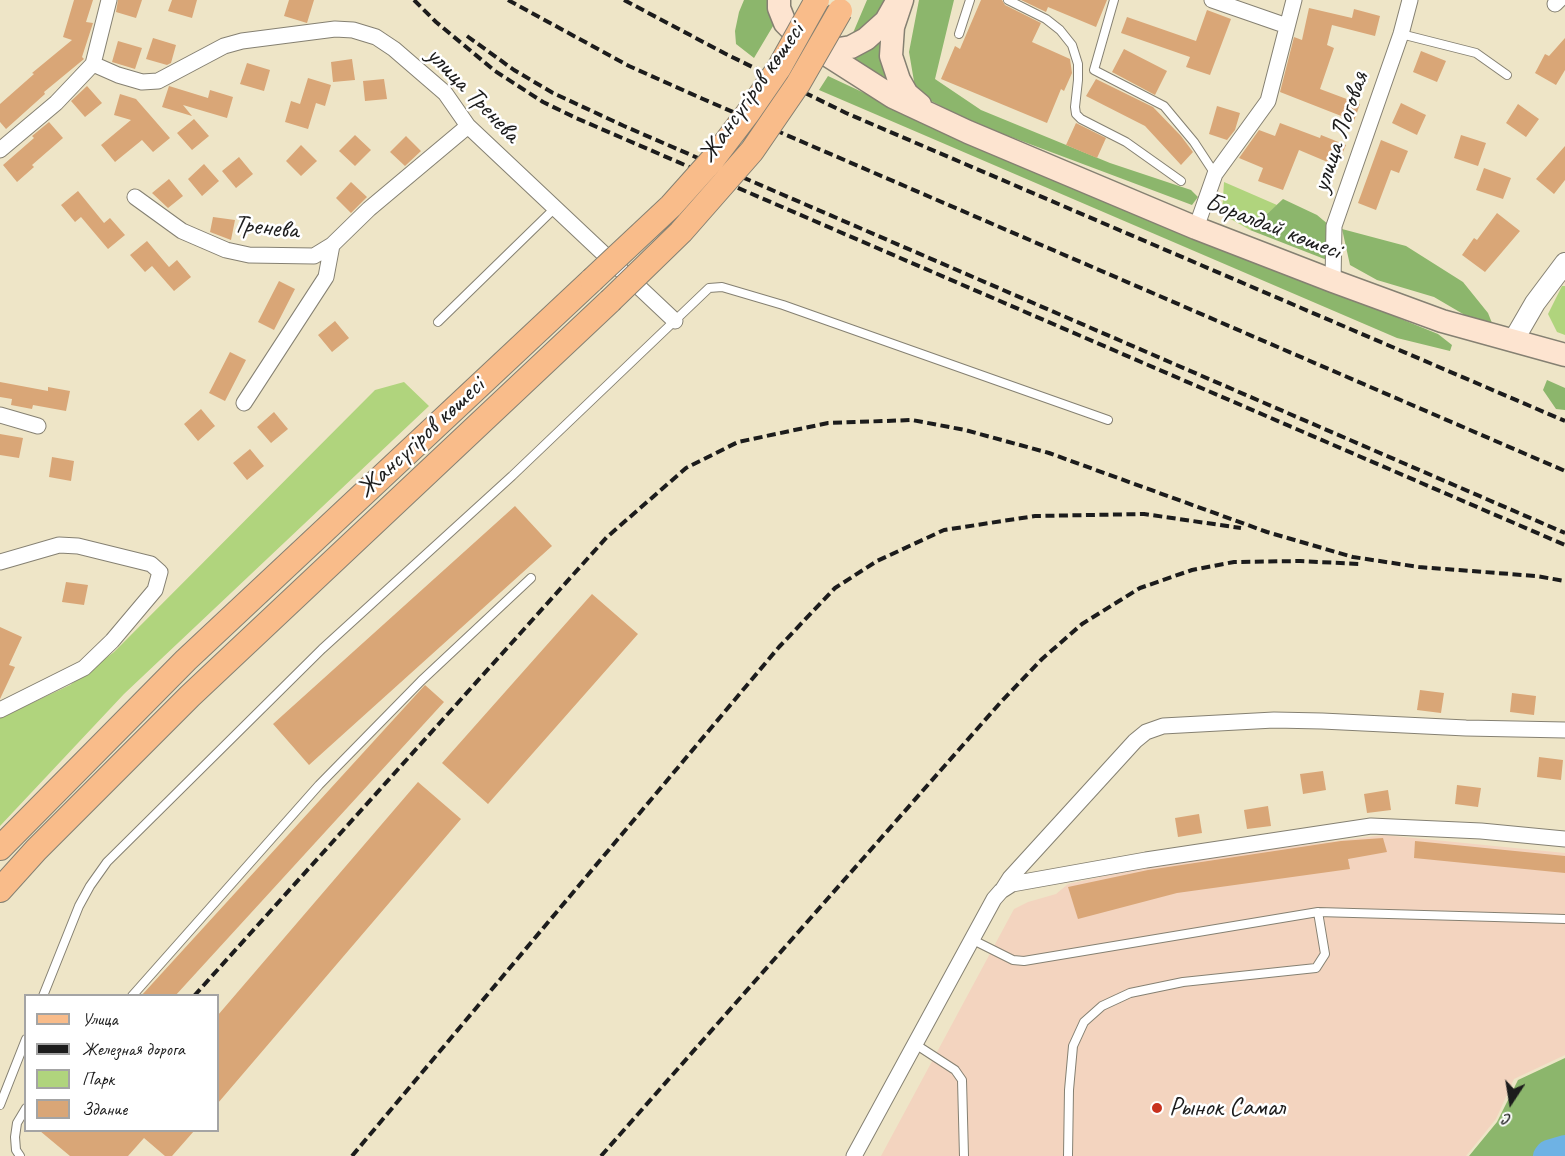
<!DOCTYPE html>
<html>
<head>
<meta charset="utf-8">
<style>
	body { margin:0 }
	#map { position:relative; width:1565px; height:1156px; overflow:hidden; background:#eee5c7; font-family:Caveat,sans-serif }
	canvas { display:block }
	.legend { position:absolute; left:24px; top:994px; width:195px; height:138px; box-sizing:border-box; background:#fff; border:2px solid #a4a4a4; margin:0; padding:8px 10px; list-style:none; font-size:18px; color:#1c1c1c }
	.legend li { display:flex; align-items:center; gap:12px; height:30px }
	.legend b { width:30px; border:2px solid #a4a4a4 }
	.north { position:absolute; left:1481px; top:1072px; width:60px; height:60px; -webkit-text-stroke:4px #fff; paint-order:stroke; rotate:192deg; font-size:16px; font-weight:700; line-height:24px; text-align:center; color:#1c1c1c }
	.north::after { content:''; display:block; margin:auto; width:21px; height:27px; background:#1c1c1c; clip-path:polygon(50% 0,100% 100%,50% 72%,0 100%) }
</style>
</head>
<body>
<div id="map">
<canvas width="1565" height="1156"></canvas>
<ul class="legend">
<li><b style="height:8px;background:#f9bc8a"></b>Улица</li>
<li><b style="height:8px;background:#1c1c1c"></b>Железная дорога</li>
<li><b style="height:16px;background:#b0d47d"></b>Парк</li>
<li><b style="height:16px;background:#d9a677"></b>Здание</li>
</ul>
<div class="north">С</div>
</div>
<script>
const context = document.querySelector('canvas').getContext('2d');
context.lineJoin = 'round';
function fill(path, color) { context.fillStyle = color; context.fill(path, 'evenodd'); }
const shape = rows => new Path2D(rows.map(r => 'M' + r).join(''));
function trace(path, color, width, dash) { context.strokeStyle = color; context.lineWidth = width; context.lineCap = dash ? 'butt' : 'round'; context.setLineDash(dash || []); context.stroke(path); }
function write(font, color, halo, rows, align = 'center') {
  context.font = font + ' Caveat,sans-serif'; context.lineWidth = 5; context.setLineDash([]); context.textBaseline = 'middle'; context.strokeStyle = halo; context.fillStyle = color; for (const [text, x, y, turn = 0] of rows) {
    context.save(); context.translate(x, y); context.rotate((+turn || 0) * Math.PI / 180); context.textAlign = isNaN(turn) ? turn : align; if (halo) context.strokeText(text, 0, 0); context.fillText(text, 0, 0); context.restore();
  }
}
fill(shape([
	[1384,835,1565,853,1565,1055,1514,1079,1496,1119,1466,1156,881,1156,1014,909,1028,902,1056,894,1068,884,1154,865,1217,856]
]), '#f3d4bf');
fill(shape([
	[1224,182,1277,205,1250,230,1222,214],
	[1562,286,1565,286,1565,335,1557,332,1548,314],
	[404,382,429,406,124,694,0,826,0,718,70,685,114,652,375,390]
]), '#b0d47d');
fill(shape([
	[744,0,770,0,776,21,754,58,736,44,735,31,739,12],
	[867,0,889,0,879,19,850,40],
	[919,0,954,0,935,79,981,110,1110,163,1191,190,1198,197,1192,205,971,122,916,93,909,52],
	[883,32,890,80,847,56],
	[828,76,986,150,1438,334,1452,345,1450,351,1397,338,819,90],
	[1283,199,1317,215,1329,225,1327,260,1250,230],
	[1342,229,1406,246,1463,282,1488,313,1492,323,1475,321,1434,297,1377,280,1350,265],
	[1547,380,1565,388,1565,410,1556,409,1543,390],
	[1565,1058,1565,1156,1469,1156,1497,1122,1518,1080]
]), '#8cb66c');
trace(shape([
	[1545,1156,1548,1152,1565,1147]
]), '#6eb2e4', 24);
fill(shape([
	[74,0,93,0,86,22,93,23,82,57,84,59,44,92,45,94,6,129,0,122,0,104,34,74,32,73,72,40,63,37],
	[118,0,142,0,136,18,116,12],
	[172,0,197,0,192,18,168,11],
	[289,0,314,0,307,23,284,16],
	[981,0,1002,0,1005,5,1041,23,1032,42,1070,59,1072,73,1064,91,1061,89,1047,123,941,79,955,46,960,49],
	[1021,0,1107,0,1096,27,1048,7,1046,12],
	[1309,8,1352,18,1354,9,1380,16,1375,36,1332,25,1327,45,1334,48,1320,89,1360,104,1354,121,1280,92,1294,37,1302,40],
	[1207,10,1231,19,1210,75,1186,67,1190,57,1121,33,1127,17,1196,41],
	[153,38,176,45,171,63,167,65,146,59],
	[1565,38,1565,70,1556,85,1535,73,1545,54,1549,56],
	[118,41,142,48,135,69,112,62],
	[1124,49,1167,71,1155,95,1112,72],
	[1421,51,1446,61,1437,82,1413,72],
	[352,59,355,80,333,82,331,62],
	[247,63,270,70,264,91,240,84],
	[308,78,331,85,325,106,316,103,308,129,285,122,291,101,300,104],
	[384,79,387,99,365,101,363,81],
	[1096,79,1153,107,1181,136,1193,152,1181,165,1145,126,1086,96],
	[87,86,102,103,85,117,71,101],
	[169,86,208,98,210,90,233,97,227,118,183,105,192,116,162,107],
	[120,94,136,99,170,138,153,152,142,140,115,162,101,145,131,120,114,115],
	[1401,103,1426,115,1417,135,1392,123],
	[1518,104,1539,119,1526,137,1506,123],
	[1217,106,1240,113,1235,130,1227,140,1209,134],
	[194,119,209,136,192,150,177,133],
	[49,122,63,138,32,165,34,167,17,182,3,165,34,138,32,136],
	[1076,123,1106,138,1097,158,1066,145],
	[1280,123,1320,138,1321,135,1346,145,1337,166,1299,150,1283,190,1258,181,1263,168,1239,158,1259,130,1275,136],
	[355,135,371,150,355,166,339,151],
	[1461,135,1486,143,1478,166,1454,158],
	[406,136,421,151,405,166,390,152],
	[1381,140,1408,151,1399,173,1391,170,1376,210,1358,203],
	[301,145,317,161,301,176,286,161],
	[1565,146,1565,180,1554,194,1536,179],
	[239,157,253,174,236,188,222,171],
	[204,164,219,181,202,196,188,179],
	[1484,168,1511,178,1503,199,1476,190],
	[169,179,183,196,168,208,152,193],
	[351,182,367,197,351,213,336,198],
	[78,191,104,223,110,218,125,235,108,249,81,217,75,222,61,205],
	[1497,213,1520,231,1485,272,1462,255,1474,238,1477,240],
	[213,217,235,220,231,240,210,232],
	[147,241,169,267,177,260,191,277,174,291,152,266,145,272,130,255],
	[279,281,295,289,274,330,258,322],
	[335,321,349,338,332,352,318,335],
	[230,352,246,360,225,401,209,393],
	[0,382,48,391,48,387,70,391,66,411,33,405,32,409,11,405,12,399,0,397],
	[201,409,215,426,198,441,184,424],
	[274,412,288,429,271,443,257,427],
	[0,434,23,438,19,458,0,455],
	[250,449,264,466,247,480,233,463],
	[52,457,74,461,71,481,49,477],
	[515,506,552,546,309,765,273,724],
	[66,582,88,585,84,605,62,602],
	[592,594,638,634,488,804,442,763],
	[0,627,22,637,9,665,15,667,0,699],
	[425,685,444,702,175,996,141,996],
	[1420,690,1444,693,1441,713,1417,710],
	[1512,693,1536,696,1534,715,1510,712],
	[1539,757,1563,760,1561,780,1537,777],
	[1323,771,1326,790,1303,794,1300,774],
	[418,782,461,819,218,1103,218,1015],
	[1457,785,1481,788,1478,807,1455,804],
	[1388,790,1391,810,1367,813,1364,794],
	[1268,806,1271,826,1247,829,1244,810],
	[1199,814,1202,833,1178,837,1175,818],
	[1383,838,1387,852,1348,859,1350,869,1177,893,1078,919,1068,887,1148,870,1341,841],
	[1415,841,1565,856,1565,873,1414,858],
	[40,1131,194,1131,172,1156,165,1156,144,1138,128,1156,70,1156]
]), '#d9a677');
const service = shape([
	[1008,0,1046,19,1060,30,1072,45,1078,64,1078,80,1075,107,1076,114,1081,119,1126,142,1181,181],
	[1114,0,1094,70,1164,106,1194,142,1215,174],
	[959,34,970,0],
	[1401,34,1476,53,1507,75],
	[438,322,555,208],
	[973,940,1013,960,1024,961,1318,912,1565,919],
	[43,996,79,906,90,886,107,862,322,649,512,476,709,288,722,287,783,305,1108,420],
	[132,996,319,785,421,681,531,578],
	[915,1044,955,1070,962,1080,964,1156],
	[0,1105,26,1039],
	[20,1156,16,1150,15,1137,17,1123,26,1108],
	[1068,1156,1069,1090,1073,1046,1084,1022,1102,1006,1130,993,1183,982,1316,968,1325,954,1318,912]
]);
const minor = shape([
	[1212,0,1287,26],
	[1555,4,1559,0],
	[93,64,109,0],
	[0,150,56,103,93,64,118,75,142,82,158,81,224,46,242,41,335,29,353,30,376,37,394,49,445,93,468,126,675,321],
	[135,197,182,231,226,250,249,255,314,256,332,245,369,209,468,126],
	[1196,228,1215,174,1268,101,1294,0],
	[1333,281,1334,226,1401,34,1410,0],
	[244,403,326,277,332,245],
	[0,415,38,426],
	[0,562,59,545,78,546,151,564,160,572,155,590,112,641,84,668,0,710],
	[1003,889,1010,878,1135,741,1146,732,1163,726,1274,720,1322,721,1466,728,1565,730],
	[854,1156,994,899,1001,891,1012,884,1146,860,1371,826,1481,831,1565,839]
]);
const tertiary = shape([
	[1513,341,1535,303,1565,263]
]);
const secondary = shape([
	[779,0,779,8,785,23,799,37,893,97,968,132,1196,228,1333,281,1442,321,1565,355],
	[902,0,893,27,891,56,899,80,907,94,920,105],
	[815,46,830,50,839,49,851,47,866,39,886,21,895,5]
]);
const primary = shape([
	[0,848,186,660,592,280],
	[0,890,36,850,190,696,610,301]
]);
trace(service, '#858072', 10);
trace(minor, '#858072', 17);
trace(tertiary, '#858072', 22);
trace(secondary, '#858072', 25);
trace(primary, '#858072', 26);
trace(service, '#fff', 8);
trace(minor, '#fff', 15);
trace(tertiary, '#fff', 20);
trace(secondary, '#fde4d0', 22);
trace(primary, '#f9bc8a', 24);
trace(shape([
	[414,0,436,22,495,71,543,102,576,118,1565,545],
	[508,0,629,66,703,99,1565,471],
	[624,0,724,53,846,113,1565,421],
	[467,36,514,70,553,93,624,126,1565,533],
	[194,996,607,537,686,468,738,442,828,423,912,420,965,430,1049,453,1267,532,1353,557,1419,567,1536,576,1565,581],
	[352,1156,779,647,835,588,877,561,944,530,1035,516,1144,514,1241,528],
	[601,1156,1000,703,1042,659,1082,624,1140,588,1192,570,1234,562,1300,561,1359,564]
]), '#1c1c1c', 4, [9, 4.5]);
const primaryBridge = shape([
	[592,280,671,206,713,159,748,113,779,68,817,0],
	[610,301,681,232,752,151,798,84,840,11]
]);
trace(primaryBridge, '#858072', 26, []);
trace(primaryBridge, '#f9bc8a', 24);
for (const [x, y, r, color] of [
	[1157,1108,6,"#c8321e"]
]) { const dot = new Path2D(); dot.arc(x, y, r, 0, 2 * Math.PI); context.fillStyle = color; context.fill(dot); trace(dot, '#fff', 2); }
write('26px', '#1c1c1c', '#fff', [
	["Жансүгіров көшесі",752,93,-55],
	["улица Тренева",473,95,46],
	["улица Логовая",1341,132,-71],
	["Боралдай көшесі",1273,227,21],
	["Тренева",266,228,6],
	["Жансүгіров көшесі",421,438,-43]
]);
write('26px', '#1c1c1c', '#fff', [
	["Рынок Самал",1169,1108]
], 'left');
</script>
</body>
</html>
